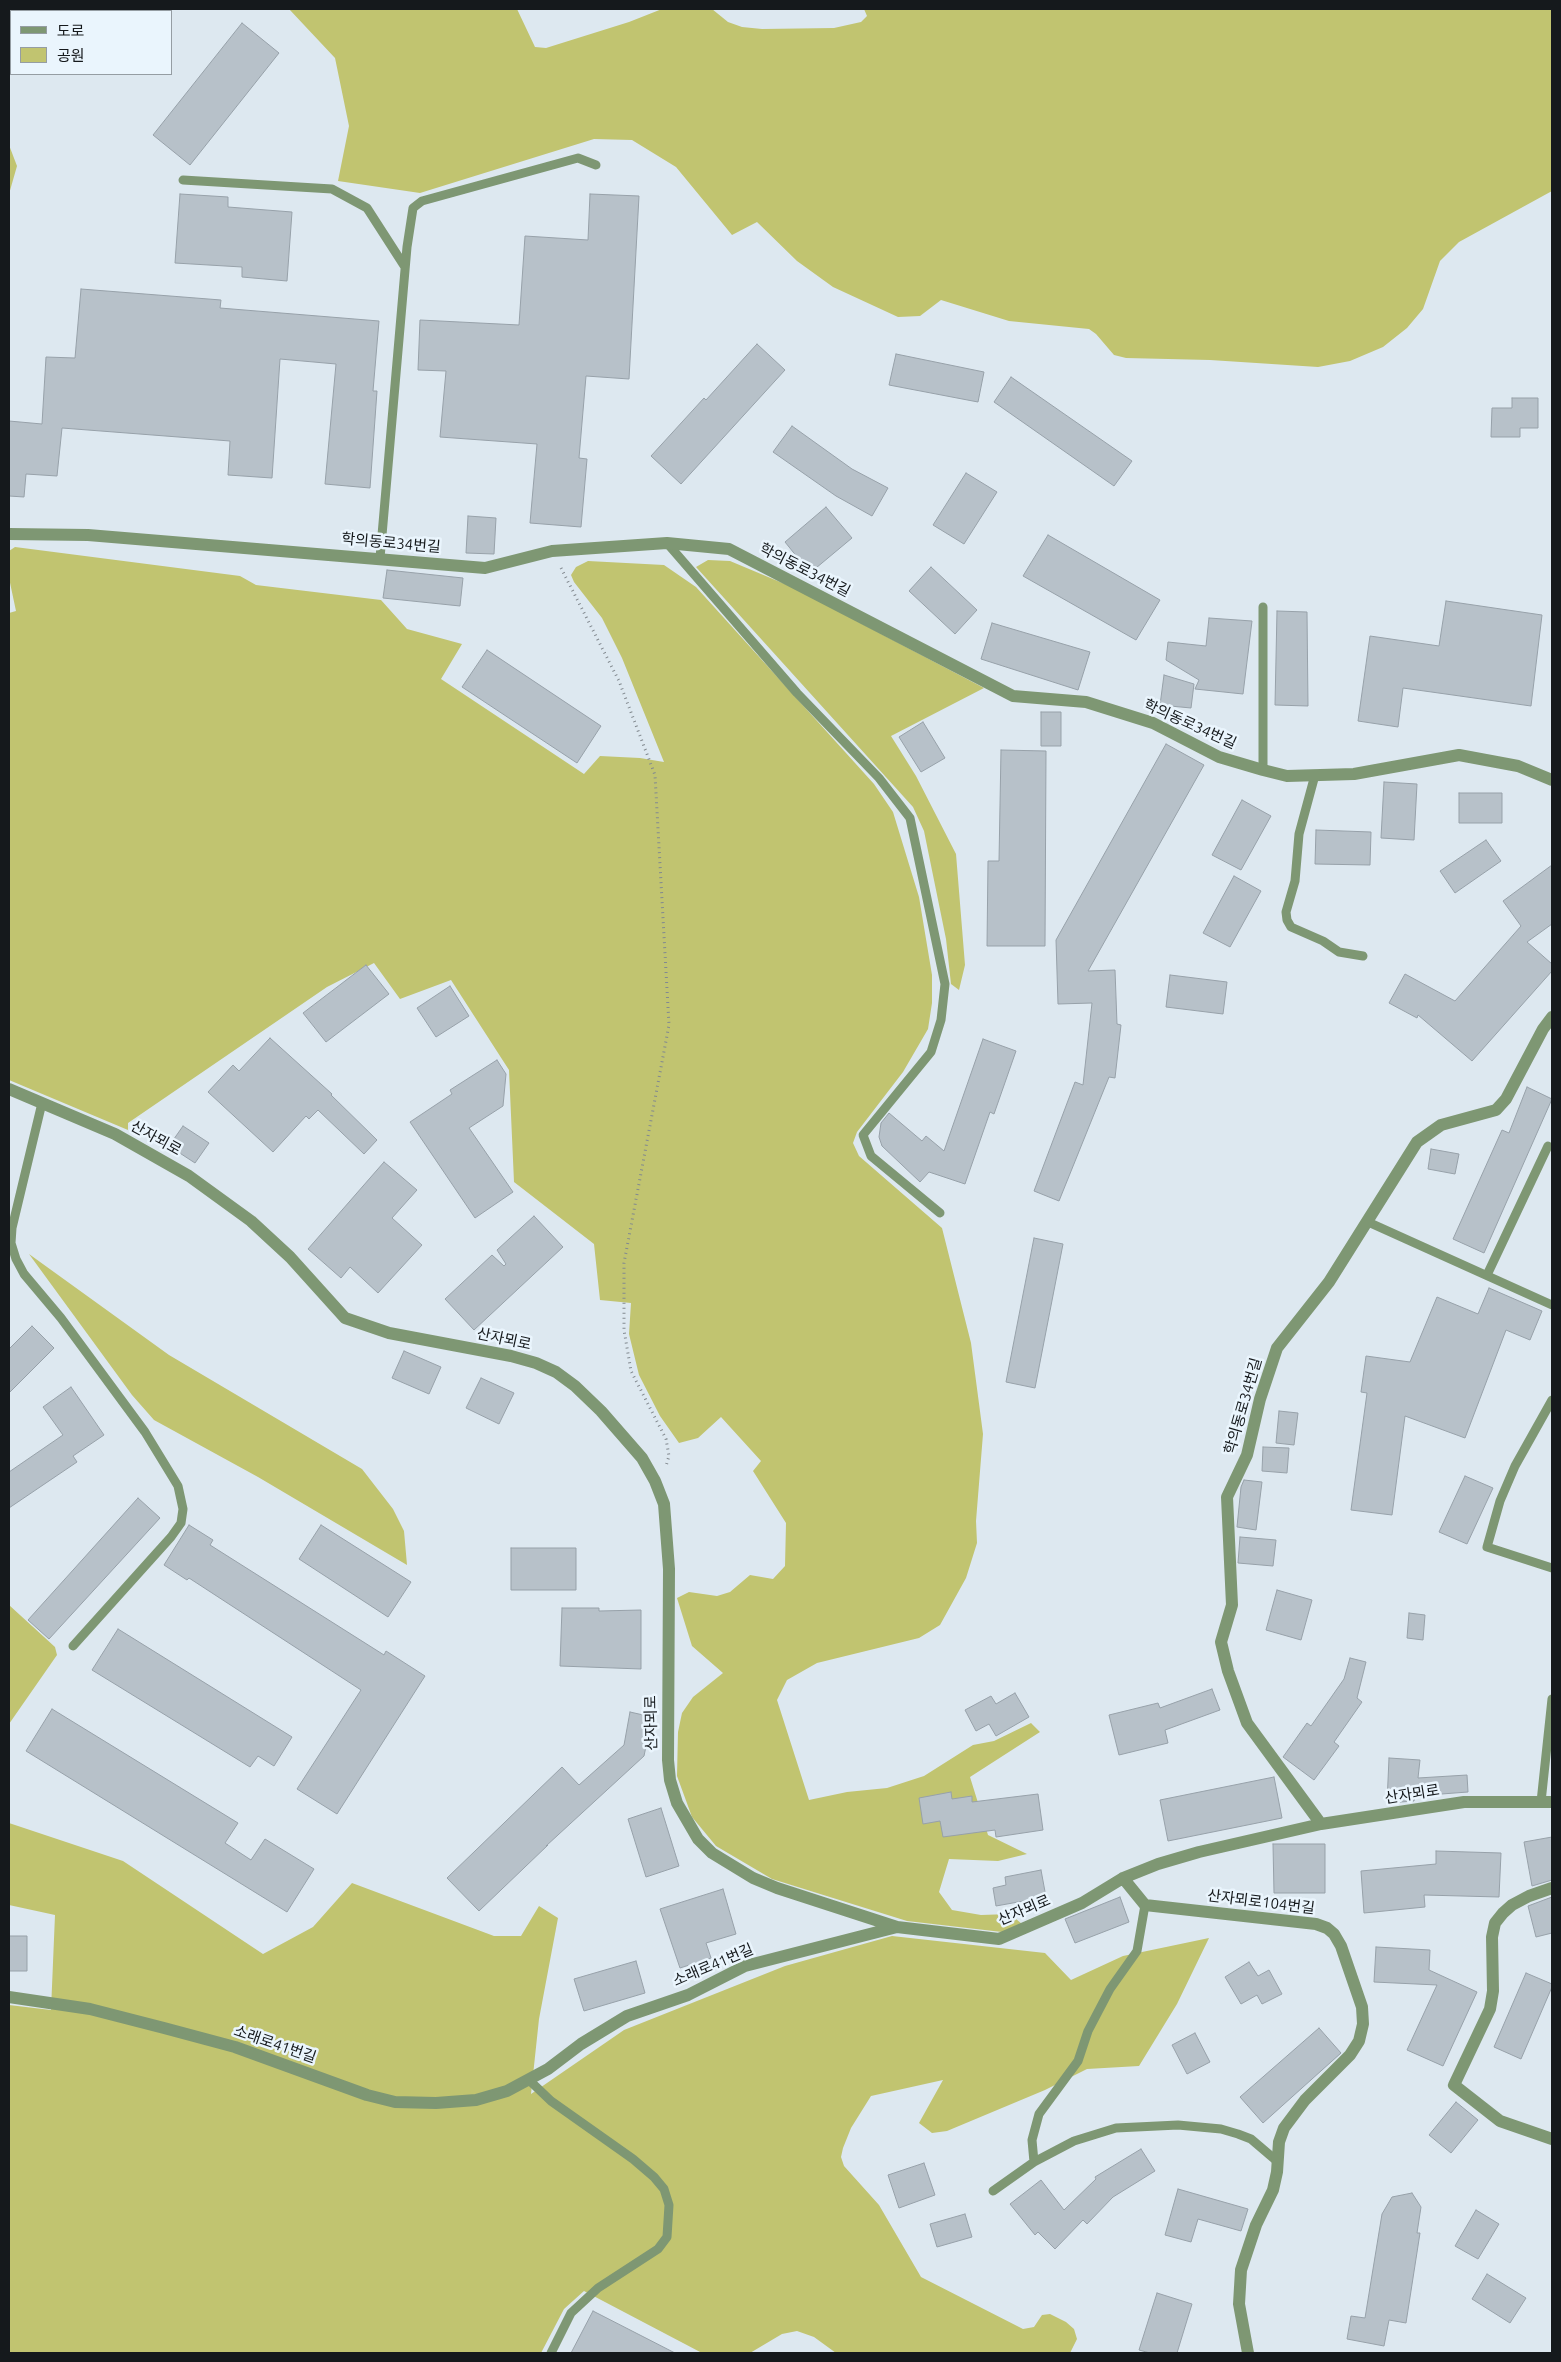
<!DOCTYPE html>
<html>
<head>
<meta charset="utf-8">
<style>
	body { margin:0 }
	#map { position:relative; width:1561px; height:2362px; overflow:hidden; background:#dde8f0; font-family:Ubuntu,"Noto Sans KR",sans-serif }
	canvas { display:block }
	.frame { position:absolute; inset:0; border:10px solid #15191c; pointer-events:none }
	.legend { position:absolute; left:10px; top:10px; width:162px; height:65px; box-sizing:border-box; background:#eaf5fd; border:1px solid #959da3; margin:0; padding:6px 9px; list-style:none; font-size:15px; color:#15191c }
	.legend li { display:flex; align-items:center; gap:10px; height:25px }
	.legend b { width:25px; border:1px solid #959da3 }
</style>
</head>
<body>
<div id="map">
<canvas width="1561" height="2362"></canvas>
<div class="frame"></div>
<ul class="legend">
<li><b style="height:6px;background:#7e9773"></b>도로</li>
<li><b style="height:14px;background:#c1c470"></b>공원</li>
</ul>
</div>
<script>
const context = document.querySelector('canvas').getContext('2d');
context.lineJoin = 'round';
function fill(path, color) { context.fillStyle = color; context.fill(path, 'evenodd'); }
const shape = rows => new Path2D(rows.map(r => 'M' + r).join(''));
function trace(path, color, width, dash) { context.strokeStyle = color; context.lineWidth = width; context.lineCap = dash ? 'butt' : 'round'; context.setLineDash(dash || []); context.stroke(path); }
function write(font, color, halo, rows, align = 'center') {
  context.font = font + ' Ubuntu,"Noto Sans KR",sans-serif'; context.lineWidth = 5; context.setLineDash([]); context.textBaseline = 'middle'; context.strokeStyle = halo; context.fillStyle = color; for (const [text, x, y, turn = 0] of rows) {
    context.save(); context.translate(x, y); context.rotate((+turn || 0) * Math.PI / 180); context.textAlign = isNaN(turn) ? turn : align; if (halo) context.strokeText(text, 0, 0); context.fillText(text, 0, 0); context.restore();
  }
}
fill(shape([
	[289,9,517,9,535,47,546,48,629,22,662,9,712,9,728,22,742,27,762,29,834,28,861,22,867,16,864,9,1552,9,1552,191,1459,242,1440,261,1423,309,1407,328,1383,347,1350,361,1318,367,1210,360,1126,358,1114,355,1096,334,1089,329,1009,321,941,300,920,316,898,317,833,287,797,261,757,222,732,235,676,167,632,140,594,139,420,193,338,181,349,126,335,58],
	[9,145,17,166,9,194],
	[15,547,240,576,256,585,381,600,407,629,462,644,441,679,584,774,600,756,640,758,664,762,622,658,602,618,574,582,571,575,576,567,588,561,664,565,696,587,874,784,893,812,919,897,932,975,932,1003,928,1029,903,1072,857,1132,853,1143,859,1156,942,1228,971,1343,983,1434,976,1521,977,1543,966,1578,940,1625,919,1638,817,1663,787,1680,777,1700,809,1800,847,1792,887,1788,924,1776,973,1745,994,1741,1031,1723,1040,1732,970,1777,988,1835,1027,1854,998,1861,949,1859,939,1892,952,1910,981,1915,1010,1914,1022,1924,1002,1932,907,1921,772,1879,716,1846,692,1817,677,1776,678,1732,682,1713,693,1697,723,1673,692,1646,677,1598,689,1592,717,1596,730,1592,750,1575,773,1579,785,1566,786,1523,753,1471,761,1461,721,1417,698,1438,679,1443,660,1416,639,1375,629,1334,631,1303,600,1300,594,1244,514,1182,509,1070,451,980,400,999,374,963,327,987,128,1123,128,1130,9,1080,9,613,16,611,9,578,9,551],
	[708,560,730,561,792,587,984,688,891,736,916,776,956,854,965,965,959,990,951,984,946,939,924,831,913,807,696,567],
	[29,1254,169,1355,362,1469,393,1509,404,1531,407,1565,258,1477,154,1420,132,1395],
	[9,1605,55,1647,57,1655,9,1724],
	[9,1823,123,1861,263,1954,313,1927,352,1883,494,1936,521,1936,539,1906,558,1918,539,2019,531,2094,624,2030,785,1966,892,1936,1045,1953,1071,1980,1123,1956,1209,1938,1177,2004,1139,2066,1087,2069,1045,2090,947,2131,932,2133,919,2123,943,2080,871,2096,851,2128,843,2148,841,2157,844,2166,879,2205,921,2277,1023,2329,1034,2327,1042,2315,1050,2314,1066,2322,1074,2329,1077,2339,1070,2353,836,2353,814,2337,797,2331,782,2334,750,2353,702,2353,584,2291,564,2309,541,2353,9,2353,9,2005,51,2010,55,1915,9,1905]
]), '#c1c470');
const building = shape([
	[242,23,279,53,190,165,153,135,242,23],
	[180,194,228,197,228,207,292,212,287,281,242,277,242,267,175,263,180,194],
	[590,194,639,196,629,379,586,376,579,458,587,459,581,527,530,523,537,444,440,437,446,371,418,370,420,320,519,325,525,236,588,240,590,194],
	[81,289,221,300,220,308,379,321,373,391,377,391,370,488,325,484,336,364,280,359,272,478,228,475,230,441,62,428,57,476,26,474,24,497,9,496,9,421,42,424,46,357,75,358,81,289],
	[757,344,785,370,681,484,651,456,704,398,706,400,757,344],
	[896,354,984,372,978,402,889,385,896,354],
	[1011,377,1132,461,1114,486,994,402,1011,377],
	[1512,398,1538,398,1538,428,1520,428,1520,437,1491,437,1492,408,1512,408,1512,398],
	[792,426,852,469,888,488,872,516,836,496,773,452,792,426],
	[966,473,997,492,964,544,933,525,966,473],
	[826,507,852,538,810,573,785,542,826,507],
	[468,516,496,518,494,554,466,553,468,516],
	[1048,535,1160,600,1136,640,1023,576,1048,535],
	[931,567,977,610,955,634,909,591,931,567],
	[387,570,463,578,460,606,383,598,387,570],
	[1446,601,1542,615,1531,706,1403,688,1398,727,1358,721,1370,636,1439,646,1446,601],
	[1277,611,1307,612,1308,706,1275,705,1277,611],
	[1209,618,1252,621,1243,694,1195,689,1199,680,1166,660,1168,642,1206,646,1209,618],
	[992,623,1090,652,1078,690,981,659,992,623],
	[487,650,601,726,577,763,462,687,487,650],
	[1164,675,1194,684,1191,708,1160,705,1164,675],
	[1041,712,1061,712,1061,746,1041,746,1041,712],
	[923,722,945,758,921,772,899,737,923,722],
	[1166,744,1204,765,1088,971,1115,970,1117,1024,1121,1025,1115,1078,1109,1077,1059,1201,1034,1191,1075,1082,1083,1085,1092,1003,1058,1004,1056,940,1166,744],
	[1001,750,1046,751,1045,946,987,946,988,861,999,861,1001,750],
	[1384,782,1417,784,1414,840,1381,838,1384,782],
	[1459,793,1502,793,1502,823,1459,823,1459,793],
	[1242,800,1271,816,1241,870,1212,855,1242,800],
	[1316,830,1371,832,1370,865,1315,864,1316,830],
	[1486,840,1501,861,1455,893,1440,871,1486,840],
	[1552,865,1552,924,1527,942,1552,964,1552,971,1472,1061,1418,1015,1417,1018,1389,1003,1405,974,1455,1001,1521,926,1503,901,1552,865],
	[1234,876,1261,891,1230,947,1203,933,1234,876],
	[366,965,389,994,326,1042,303,1013,366,965],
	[1170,975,1227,982,1223,1014,1166,1007,1170,975],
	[450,986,469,1016,436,1037,417,1008,450,986],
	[270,1038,332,1094,331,1095,377,1140,364,1154,318,1110,309,1119,306,1116,273,1152,208,1092,233,1065,239,1071,270,1038],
	[983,1039,1016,1051,994,1114,990,1112,965,1184,929,1172,920,1182,882,1146,879,1137,881,1123,889,1113,922,1141,926,1136,944,1151,983,1039],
	[497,1060,506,1074,503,1106,469,1128,513,1192,475,1218,410,1122,452,1094,450,1090,497,1060],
	[1527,1087,1552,1099,1484,1253,1453,1239,1502,1130,1509,1133,1527,1087],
	[183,1126,209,1143,195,1163,169,1146,183,1126],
	[1431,1149,1459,1154,1455,1174,1428,1169,1431,1149],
	[384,1162,417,1190,392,1218,422,1245,378,1293,350,1267,341,1278,308,1249,384,1162],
	[534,1216,563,1247,474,1330,445,1299,492,1255,504,1266,506,1264,497,1250,534,1216],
	[1034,1238,1063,1244,1035,1388,1006,1382,1034,1238],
	[1489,1288,1542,1311,1530,1340,1506,1330,1465,1438,1405,1416,1392,1515,1351,1510,1367,1393,1361,1392,1366,1356,1410,1362,1437,1297,1478,1314,1489,1288],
	[32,1326,54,1348,9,1393,9,1349,32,1326],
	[404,1351,441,1367,429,1394,392,1378,404,1351],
	[481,1378,514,1393,499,1424,466,1408,481,1378],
	[71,1387,104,1435,73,1456,77,1462,9,1508,9,1472,63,1435,43,1407,71,1387],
	[1279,1411,1298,1413,1294,1445,1276,1443,1279,1411],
	[1263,1447,1289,1448,1287,1473,1262,1471,1263,1447],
	[1465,1476,1493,1488,1467,1544,1439,1532,1465,1476],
	[1244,1480,1262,1482,1256,1530,1237,1527,1241,1487,1244,1480],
	[138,1498,160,1518,49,1639,28,1620,138,1498],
	[189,1525,213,1540,210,1545,384,1655,386,1651,425,1676,337,1814,297,1789,361,1690,189,1578,187,1580,164,1565,189,1525],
	[321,1525,411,1582,388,1617,299,1559,321,1525],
	[1240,1537,1276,1540,1273,1566,1238,1563,1240,1537],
	[511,1548,576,1548,576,1590,511,1590,511,1548],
	[1277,1590,1312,1600,1301,1640,1266,1630,1277,1590],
	[562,1608,599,1608,599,1611,641,1610,641,1669,560,1666,562,1608],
	[1409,1613,1425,1615,1423,1640,1407,1638,1409,1613],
	[118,1629,292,1737,274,1766,258,1756,250,1767,92,1670,118,1629],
	[1350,1658,1366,1662,1357,1698,1362,1702,1334,1742,1339,1746,1314,1780,1283,1757,1307,1723,1311,1726,1344,1679,1350,1658],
	[1212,1689,1220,1710,1165,1730,1168,1743,1119,1755,1109,1715,1158,1703,1160,1708,1212,1689],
	[1015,1693,1029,1717,996,1736,989,1724,976,1731,965,1710,991,1696,996,1704,1015,1693],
	[52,1709,238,1823,225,1843,251,1860,265,1839,314,1869,287,1912,26,1751,52,1709],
	[630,1712,652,1717,644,1756,546,1846,548,1845,479,1911,447,1878,562,1767,579,1785,624,1745,630,1712],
	[1389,1758,1420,1760,1418,1778,1467,1775,1468,1792,1415,1796,1414,1801,1387,1803,1389,1758],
	[1274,1777,1282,1818,1168,1841,1160,1800,1274,1777],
	[951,1792,952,1799,972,1796,972,1802,1038,1794,1043,1830,996,1837,995,1830,943,1837,940,1821,923,1824,919,1798,951,1792],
	[661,1808,679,1866,646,1877,628,1819,661,1808],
	[1552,1837,1552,1880,1532,1886,1524,1842,1552,1837],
	[1273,1844,1325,1844,1325,1893,1274,1893,1273,1844],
	[1436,1851,1501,1853,1499,1897,1424,1895,1425,1907,1364,1913,1361,1871,1436,1864,1436,1851],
	[1041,1870,1046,1897,996,1906,993,1888,1006,1885,1005,1877,1041,1870],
	[723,1889,736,1934,706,1943,711,1958,680,1968,660,1909,723,1889],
	[1120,1897,1129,1922,1075,1943,1065,1919,1120,1897],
	[1552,1897,1552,1933,1536,1937,1528,1906,1552,1897],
	[9,1936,27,1936,27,1971,9,1971,9,1936],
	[1376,1947,1430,1950,1429,1970,1477,1992,1443,2066,1407,2050,1437,1985,1374,1982,1376,1947],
	[636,1961,645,1993,584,2011,574,1979,636,1961],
	[1249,1962,1258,1976,1269,1970,1282,1994,1262,2004,1257,1995,1241,2004,1225,1977,1249,1962],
	[1526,1973,1552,1984,1552,1987,1521,2059,1494,2047,1526,1973],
	[1319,2028,1341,2053,1263,2123,1240,2097,1319,2028],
	[1195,2033,1210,2062,1187,2074,1172,2045,1195,2033],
	[1456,2102,1478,2120,1451,2153,1429,2135,1456,2102],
	[1141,2149,1155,2171,1113,2197,1087,2224,1083,2220,1055,2249,1038,2232,1035,2235,1010,2204,1041,2180,1064,2210,1096,2179,1095,2177,1141,2149],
	[924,2163,935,2195,899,2208,888,2175,924,2163],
	[1178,2189,1248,2209,1241,2231,1198,2219,1191,2242,1165,2235,1178,2189],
	[1412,2193,1421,2207,1417,2233,1420,2233,1406,2323,1389,2320,1384,2346,1347,2339,1351,2316,1365,2318,1382,2214,1392,2197,1412,2193],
	[1476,2210,1499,2224,1478,2259,1455,2246,1476,2210],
	[965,2214,972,2237,937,2247,930,2224,965,2214],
	[1487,2274,1526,2298,1510,2323,1472,2299,1487,2274],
	[1157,2293,1192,2304,1177,2353,1150,2353,1139,2350,1157,2293],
	[593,2311,675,2353,571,2353,593,2311]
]);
fill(building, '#b7c1c9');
trace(building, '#97a1a9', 1);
trace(shape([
	[561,568,619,681,655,775,669,1025,624,1263,624,1330,631,1371,666,1439,669,1456,666,1466]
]), '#82898f', 3, [1, 4]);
trace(shape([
	[183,180,332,189,367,208,405,267],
	[667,543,797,693,879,778,910,818,945,984,941,1020,931,1052,863,1135,871,1156,940,1213],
	[380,558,407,247,413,208,422,201,578,158,596,165],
	[1263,770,1263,607],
	[1315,775,1299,834,1295,881,1286,912,1287,920,1291,927,1323,941,1339,952,1363,956],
	[42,1103,12,1228,11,1243,16,1259,24,1274,61,1318,145,1432,178,1486,183,1509,181,1523,171,1537,73,1646],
	[1368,1222,1552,1305],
	[1487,1275,1548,1146],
	[1552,1400,1515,1466,1500,1501,1487,1547,1552,1568],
	[1541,1802,1552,1699],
	[1145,1905,1137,1951,1110,1989,1088,2031,1078,2061,1039,2114,1032,2140,1034,2162,1074,2141,1116,2128,1178,2125,1221,2129,1238,2134,1251,2139,1278,2162],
	[529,2080,551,2101,633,2159,654,2177,664,2189,669,2205,667,2237,658,2249,598,2288,571,2313,551,2353],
	[993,2191,1034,2162]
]), '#7e9773', 9);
trace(shape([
	[9,534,88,535,485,568,552,551,667,543,729,549,1013,696,1086,702,1153,723,1219,757,1263,770,1287,776,1354,774,1459,755,1518,766,1552,780],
	[9,1089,115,1134,189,1176,251,1221,290,1257,345,1318,389,1333,511,1356,536,1363,556,1372,575,1386,601,1411,642,1458,655,1481,664,1504,669,1569,668,1760,670,1780,677,1803,698,1839,712,1853,753,1878,777,1888,897,1927,999,1939,1082,1903,1123,1878,1158,1864,1199,1852,1321,1824,1464,1802,1552,1802],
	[1321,1824,1247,1723,1228,1671,1221,1642,1232,1605,1227,1497,1247,1455,1260,1399,1277,1348,1329,1282,1417,1142,1441,1125,1496,1110,1506,1099,1543,1029,1552,1017],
	[1123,1878,1145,1905,1316,1924,1327,1928,1334,1934,1341,1946,1362,2007,1363,2024,1359,2041,1350,2055,1305,2100,1284,2128,1279,2142,1277,2172,1273,2190,1256,2225,1241,2270,1239,2304,1248,2353],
	[1552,1888,1529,1896,1512,1905,1503,1913,1495,1923,1492,1937,1493,1991,1490,2009,1454,2085,1500,2121,1552,2139],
	[9,1997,90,2009,164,2028,235,2047,367,2095,395,2102,436,2103,476,2100,507,2091,548,2069,581,2044,627,2016,688,1995,745,1966,897,1927]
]), '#7e9773', 12);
write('15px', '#15191c', '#eaf5fd', [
	["학의동로34번길",391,543,5],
	["학의동로34번길",805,570,27],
	["학의동로34번길",1190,724,24],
	["산자뫼로",156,1138,29],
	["산자뫼로",504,1339,12],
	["학의동로34번길",1243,1406,-74],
	["산자뫼로",651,1723,-91],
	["산자뫼로",1412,1794,-9],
	["산자뫼로104번길",1261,1902,7],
	["산자뫼로",1024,1910,-23],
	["소래로41번길",713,1965,-23],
	["소래로41번길",275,2044,19]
]);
</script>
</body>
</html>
